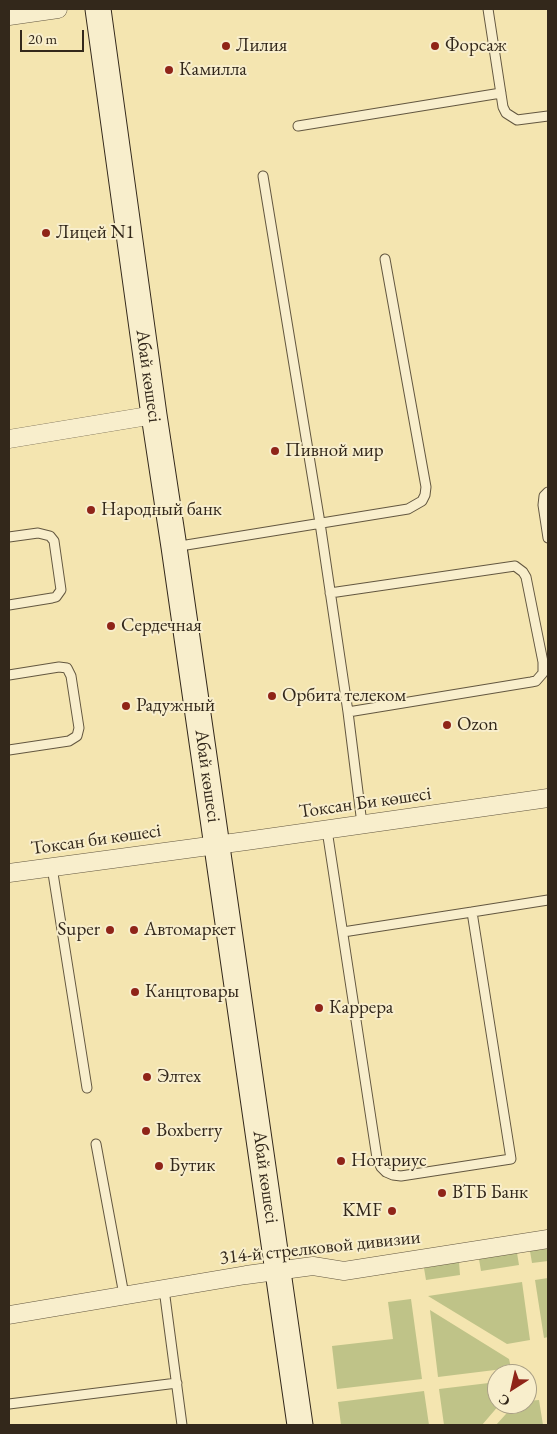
<!DOCTYPE html>
<html>
<head>
<meta charset="utf-8">
<style>
	body { margin:0 }
	#map { position:relative; width:557px; height:1434px; overflow:hidden; background:#f4e5b0; font-family:"EB Garamond",serif }
	canvas { display:block }
	.frame { position:absolute; inset:0; border:10px solid #33281b; pointer-events:none }
	.north { position:absolute; left:487px; top:1364px; width:50px; height:50px; box-sizing:border-box; background:#f8eecc; border:1px solid #a99f85; border-radius:50%; rotate:215deg; font-size:14px; font-weight:700; line-height:20px; text-align:center; color:#33281b }
	.north::after { content:''; display:block; margin:auto; width:18px; height:22px; background:#8f2418; clip-path:polygon(50% 0,100% 100%,50% 72%,0 100%) }
	.scale { position:absolute; left:20px; top:30px; width:64px; height:22px; box-sizing:border-box; border:2px solid #33281b; border-top:0; padding-left:6px; font-size:15px; line-height:18px; white-space:nowrap; color:#33281b; -webkit-text-stroke:4px #f8eecc; paint-order:stroke }
</style>
</head>
<body>
<div id="map">
<canvas width="557" height="1434"></canvas>
<div class="frame"></div>
<div class="north">С</div>
<div class="scale">20 m</div>
</div>
<script>
const context = document.querySelector('canvas').getContext('2d');
context.lineJoin = 'round';
function fill(path, color) { context.fillStyle = color; context.fill(path, 'evenodd'); }
const shape = rows => new Path2D(rows.map(r => 'M' + r).join(''));
function trace(path, color, width, dash) { context.strokeStyle = color; context.lineWidth = width; context.lineCap = dash ? 'butt' : 'round'; context.setLineDash(dash || []); context.stroke(path); }
function write(font, color, halo, rows, align = 'center') {
  context.font = font + ' "EB Garamond",serif'; context.lineWidth = 4; context.setLineDash([]); context.textBaseline = 'middle'; context.strokeStyle = halo; context.fillStyle = color; for (const [text, x, y, turn = 0] of rows) {
    context.save(); context.translate(x, y); context.rotate((+turn || 0) * Math.PI / 180); context.textAlign = isNaN(turn) ? turn : align; if (halo) context.strokeText(text, 0, 0); context.fillText(text, 0, 0); context.restore();
  }
}
fill(shape([
	[548,1248,548,1261,532,1263,530,1251],
	[517,1253,519,1265,481,1271,479,1259],
	[459,1262,460,1275,426,1280,424,1268],
	[548,1278,548,1337,544,1338,535,1280],
	[522,1282,530,1340,507,1344,428,1296],
	[411,1299,422,1379,337,1389,332,1346,393,1339,388,1302],
	[430,1310,509,1359,511,1368,438,1377],
	[497,1382,497,1404,500,1404,482,1425,444,1425,439,1389],
	[424,1391,429,1425,341,1425,338,1402],
	[539,1400,543,1425,496,1425,515,1404,527,1404,527,1401]
]), '#bfc388');
const lane = shape([
	[488,9,503,107,506,113,517,120,548,116],
	[298,126,501,93],
	[263,176,320,523,348,712,362,824],
	[548,492,544,496,543,505,548,538],
	[9,537,38,533,50,536,54,541,61,590,56,597,52,598,9,605],
	[174,547,408,509,422,501,425,495,426,487,385,259],
	[330,593,515,566,523,572,526,577,543,662,543,673,536,681,531,682,348,712],
	[9,675,59,667,67,668,71,676,79,728,77,736,69,741,9,750],
	[327,830,377,1158,381,1167,386,1172,393,1175,401,1176,511,1159,472,912,548,900],
	[52,867,87,1088],
	[343,932,472,912],
	[96,1144,124,1295],
	[164,1289,182,1425],
	[9,1404,177,1383]
]);
const street = shape([
	[9,16,58,9],
	[9,439,154,415],
	[9,873,246,841,548,798],
	[9,1315,246,1275,313,1266,344,1271,548,1239]
]);
const secondary = shape([
	[98,9,154,415,174,547,300,1425]
]);
trace(lane, '#635740', 11);
trace(street, '#635740', 19);
trace(secondary, '#33281b', 27);
trace(lane, '#f8eecc', 9);
trace(street, '#f8eecc', 18);
trace(secondary, '#f8eecc', 25);
for (const [x, y, r, color] of [
	[226,46,5,"#8f2418"],
	[435,46,5,"#8f2418"],
	[169,70,5,"#8f2418"],
	[46,233,5,"#8f2418"],
	[275,451,5,"#8f2418"],
	[91,510,5,"#8f2418"],
	[111,626,5,"#8f2418"],
	[272,696,5,"#8f2418"],
	[126,706,5,"#8f2418"],
	[447,725,5,"#8f2418"],
	[110,930,5,"#8f2418"],
	[134,930,5,"#8f2418"],
	[135,992,5,"#8f2418"],
	[319,1008,5,"#8f2418"],
	[147,1077,5,"#8f2418"],
	[146,1131,5,"#8f2418"],
	[341,1161,5,"#8f2418"],
	[159,1166,5,"#8f2418"],
	[442,1193,5,"#8f2418"],
	[392,1211,5,"#8f2418"]
]) { const dot = new Path2D(); dot.arc(x, y, r, 0, 2 * Math.PI); context.fillStyle = color; context.fill(dot); trace(dot, '#f8eecc', 2); }
write('19px', '#33281b', '#f8eecc', [
	["Лилия",236,46],
	["Форсаж",445,46],
	["Камилла",179,70],
	["Лицей N1",56,233],
	["Пивной мир",285,451],
	["Народный банк",101,510],
	["Сердечная",121,626],
	["Орбита телеком",282,696],
	["Радужный",136,706],
	["Ozon",457,725],
	["Super",100,930,"right"],
	["Автомаркет",144,930],
	["Канцтовары",145,992],
	["Каррера",329,1008],
	["Элтех",157,1077],
	["Boxberry",156,1131],
	["Нотариус",351,1161],
	["Бутик",169,1166],
	["ВТБ Банк",452,1193],
	["KMF",382,1211,"right"]
], 'left');
write('19px', '#33281b', '#f8eecc', [
	["Абай көшесі",148,376,82],
	["Абай көшесі",207,776,82],
	["Токсан Би көшесі",365,803,-8],
	["Токсан би көшесі",96,840,-8],
	["Абай көшесі",265,1177,82],
	["314-й стрелковой дивизии",320,1248,-6]
]);
</script>
</body>
</html>
